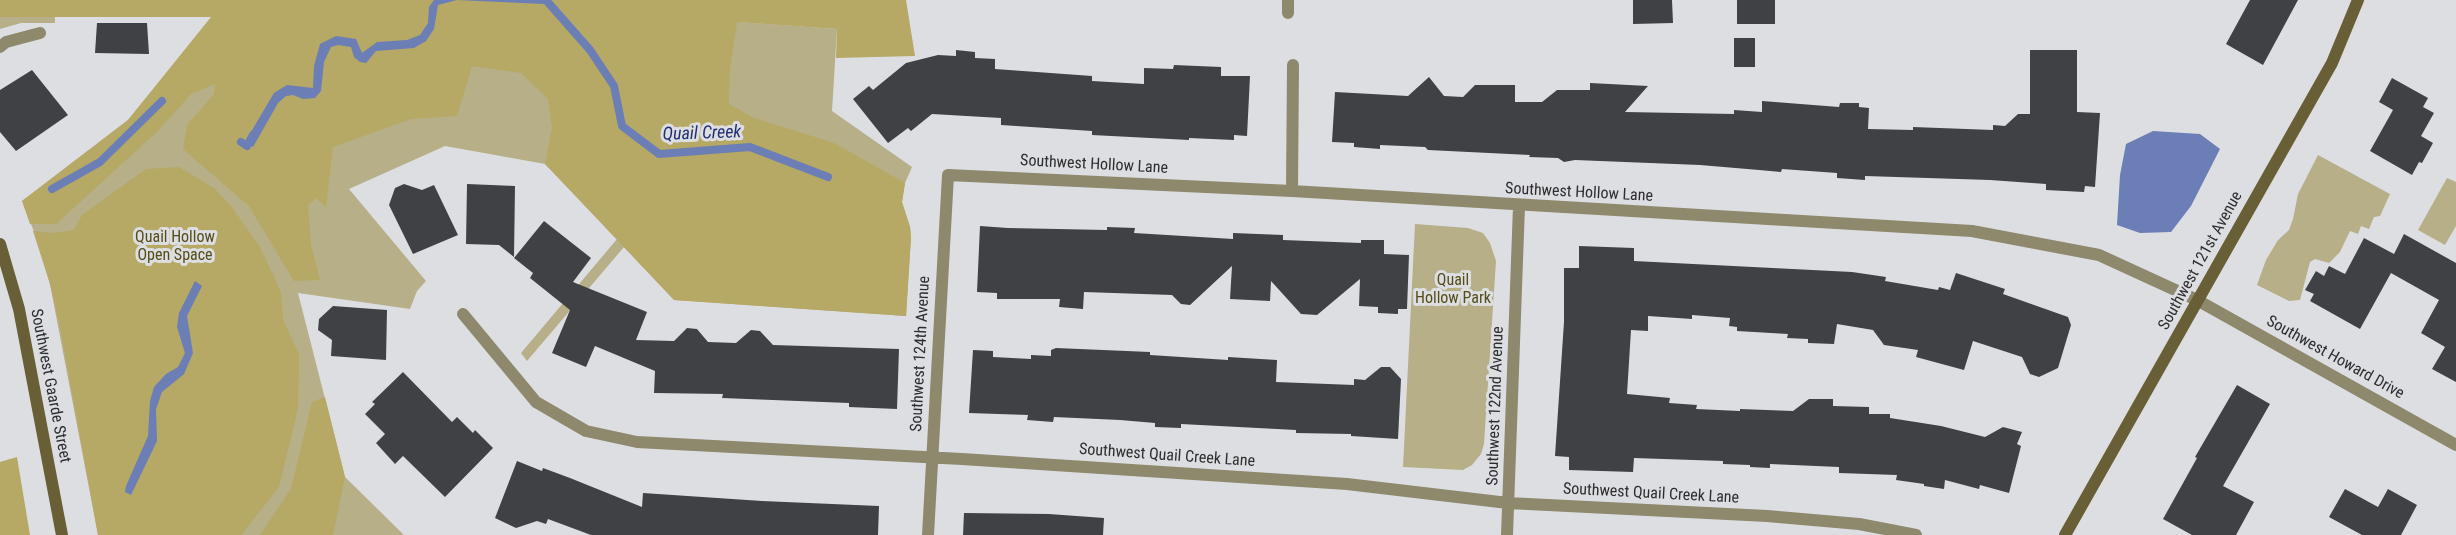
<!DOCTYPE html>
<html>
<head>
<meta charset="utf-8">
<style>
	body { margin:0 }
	canvas { display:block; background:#dddee2 }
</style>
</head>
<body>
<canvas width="2456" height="535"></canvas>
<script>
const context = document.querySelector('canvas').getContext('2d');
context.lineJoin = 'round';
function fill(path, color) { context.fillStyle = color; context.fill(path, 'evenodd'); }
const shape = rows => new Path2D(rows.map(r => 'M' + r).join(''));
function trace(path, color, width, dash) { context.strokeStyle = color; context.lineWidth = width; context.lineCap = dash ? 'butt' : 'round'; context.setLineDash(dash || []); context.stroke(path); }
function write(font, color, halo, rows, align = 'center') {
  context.font = font + ' "Roboto Condensed",sans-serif'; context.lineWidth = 6; context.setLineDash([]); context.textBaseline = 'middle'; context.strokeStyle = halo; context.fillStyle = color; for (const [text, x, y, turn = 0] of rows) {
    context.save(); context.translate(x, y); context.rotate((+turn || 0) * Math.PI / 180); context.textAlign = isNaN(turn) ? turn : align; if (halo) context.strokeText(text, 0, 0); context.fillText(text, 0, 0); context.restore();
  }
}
fill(shape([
	[0,17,55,17,55,23,21,23,0,29],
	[212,17,671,17,837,29,832,111,912,167,905,183,902,202,910,227,911,237,906,316,674,300,624,247,527,361,521,353,617,239,545,164,445,146,349,189,426,281,417,291,410,309,298,293,345,477,404,535,98,535,50,284,38,242,22,201,128,120],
	[2318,155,2390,194,2380,216,2374,217,2369,229,2361,226,2358,234,2350,231,2340,252,2329,263,2315,259,2310,262,2300,300,2289,301,2257,285,2266,260,2278,240,2289,230,2293,219,2298,194],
	[2447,178,2456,182,2456,226,2445,245,2418,230],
	[1415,224,1468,228,1483,233,1490,243,1496,261,1484,444,1481,454,1472,465,1463,470,1403,467]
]), '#b7af87');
fill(shape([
	[0,0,906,0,915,56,836,58,837,29,737,22,730,68,729,104,754,118,834,143,905,183,902,202,910,227,911,237,906,316,674,300,545,164,552,128,548,99,521,73,472,66,457,116,411,119,333,147,326,207,316,198,308,205,311,245,320,280,294,281,249,206,183,149,187,125,214,94,215,84,191,94,158,131,56,224,30,224,22,201,128,120,211,17,0,17],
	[179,167,215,189,231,206,260,247,281,292,283,320,299,354,298,408,279,487,241,535,98,535,61,332,50,284,33,231,53,233,74,230,82,215,146,169],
	[325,397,345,477,333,535,260,535,291,489,312,402],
	[17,457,30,535,0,535,0,462]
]), '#b6a865');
fill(shape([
	[434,0,544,0,544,4,457,0,438,5,434,29,426,41,414,48,376,51,366,63,360,62,354,57,351,47,338,45,331,47,324,62,321,91,315,98,303,99,293,95,286,96,278,103,253,147,245,142,274,93,287,85,313,88,314,66,320,44,336,36,356,39,362,53,377,42,407,40,420,35,428,23,429,7],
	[2153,131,2200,134,2220,149,2191,206,2171,232,2140,233,2117,225,2120,175,2126,144],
	[195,281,202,286,187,316,193,353,184,374,162,392,156,409,157,441,131,495,125,492,126,486,148,436,150,401,154,387,166,374,178,367,185,353,177,327,179,313]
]), '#6b7eb6');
trace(shape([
	[546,0,590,50,614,86,622,126,659,154,750,147,828,177],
	[241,142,247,146,253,135],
	[52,189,100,162,162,101]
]), '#6b7eb6', 8);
fill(shape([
	[1633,0,1672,0,1673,23,1633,24],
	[1737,0,1775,0,1775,24,1737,24],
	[2250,0,2298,0,2263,65,2226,44],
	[97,23,147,23,149,54,95,53],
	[1734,38,1755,38,1755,67,1734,67],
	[956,50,975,52,975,58,995,59,995,69,1092,76,1092,81,1144,84,1144,68,1173,69,1174,65,1221,67,1221,76,1250,76,1247,136,1234,135,1234,140,1189,138,1189,140,1092,135,1092,131,1001,125,1001,118,932,114,911,131,908,128,888,143,853,99,869,86,873,90,906,63,938,55,956,56],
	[2030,50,2077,50,2077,112,2100,113,2095,187,2085,186,2084,192,2046,190,2046,184,1990,180,1865,176,1865,180,1837,178,1837,173,1782,169,1781,172,1759,170,1700,165,1575,160,1564,162,1558,158,1529,157,1530,155,1428,150,1425,147,1380,145,1380,149,1354,147,1354,143,1332,142,1335,92,1408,96,1429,77,1444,96,1463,97,1475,85,1515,85,1515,102,1542,102,1557,90,1590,90,1590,83,1648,86,1625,112,1734,114,1734,110,1762,112,1762,101,1839,107,1840,103,1859,103,1859,107,1869,108,1868,129,1913,130,1913,127,1993,130,1993,125,2005,126,2018,114,2030,114],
	[32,70,68,115,16,151,0,132,0,90],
	[2392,78,2428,98,2423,107,2434,113,2421,136,2433,143,2422,163,2419,162,2412,175,2370,151,2393,110,2379,102],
	[404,184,422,190,434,185,458,235,413,254,389,205,395,188],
	[467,184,515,186,514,257,499,245,466,244],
	[544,221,591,258,573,282,647,312,636,340,674,341,687,328,697,329,708,342,736,343,751,330,760,331,773,345,899,349,897,409,849,407,849,403,722,398,723,394,654,393,655,371,595,346,586,367,552,353,570,310,530,278,533,273,514,258],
	[980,226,1008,228,1107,230,1107,227,1135,228,1134,233,1233,239,1233,233,1283,235,1283,240,1361,243,1361,240,1384,240,1384,254,1409,255,1407,309,1398,309,1398,314,1378,313,1378,307,1359,306,1360,279,1317,315,1301,314,1271,281,1270,301,1230,299,1232,266,1190,305,1181,304,1172,295,1084,292,1083,309,1059,307,1060,299,997,299,997,293,977,292],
	[2404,234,2456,263,2456,382,2432,369,2445,347,2421,333,2439,300,2391,273,2360,329,2310,301,2314,294,2305,290,2316,271,2324,276,2329,266,2345,274,2364,238,2394,254],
	[1579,246,1634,248,1634,261,1852,272,1886,277,1885,281,1938,290,1939,287,1950,290,1956,273,2005,289,2003,294,2068,317,2071,325,2058,368,2039,377,2030,374,2022,357,1973,341,1964,370,1916,357,1918,350,1884,345,1873,330,1837,324,1834,344,1808,343,1808,339,1787,338,1788,334,1737,331,1737,327,1729,326,1730,318,1692,315,1692,319,1648,316,1648,331,1631,330,1627,394,1670,398,1669,403,1697,405,1696,409,1740,411,1740,409,1793,411,1809,399,1833,399,1833,406,1869,407,1869,414,1890,414,1890,418,1941,426,1985,437,2003,427,2022,432,2017,444,2021,446,2009,493,1980,485,1979,489,1945,480,1944,489,1924,486,1924,484,1896,480,1897,475,1839,473,1839,467,1770,464,1770,468,1750,467,1750,465,1723,464,1723,461,1634,458,1633,472,1569,470,1569,457,1555,456,1564,322,1564,268,1579,268],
	[333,306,387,310,386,360,331,356,332,340,318,330,319,319],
	[1056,348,1150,352,1150,355,1228,360,1228,357,1277,360,1276,382,1354,385,1354,379,1365,380,1381,367,1390,367,1401,379,1398,439,1351,436,1351,434,1296,433,1296,430,1181,424,1181,428,1155,427,1155,423,1120,420,1054,417,1053,422,1027,420,1028,415,969,413,973,350,993,351,993,357,1031,359,1031,355,1051,356,1051,350],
	[403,372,452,422,457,417,473,433,475,430,493,448,445,497,403,456,395,464,376,443,385,434,365,414,375,404,372,402],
	[2237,385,2270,404,2223,486,2254,502,2236,535,2192,535,2163,519,2197,458,2195,457],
	[517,461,542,471,543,468,570,478,642,507,643,493,762,501,879,506,878,535,591,535,548,519,546,524,537,521,516,528,495,518],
	[2345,489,2378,507,2388,489,2417,505,2401,535,2362,535,2329,517],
	[964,513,1049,514,1104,518,1103,535,963,535]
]), '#404144');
trace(shape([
	[1288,0,1288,13],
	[0,47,6,42,40,33],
	[1292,191,1293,65],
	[463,314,536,402,586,431,637,442,962,459,1347,484,1508,503,1767,516,1859,524,1916,535],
	[928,535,948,175,1292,191,1972,231,2099,255,2197,300,2456,445],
	[1507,535,1519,206]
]), '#8e886d', 12);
trace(shape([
	[0,244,19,309,62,535],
	[2065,535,2332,63,2358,0]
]), '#695f36', 12);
write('16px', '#2d2d2f', '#dddee2', [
	["Southwest Hollow Lane",1094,165,3],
	["Southwest Hollow Lane",1579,193,3],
	["Southwest 121st Avenue",2201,261,-61],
	["Southwest 124th Avenue",921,354,-87],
	["Southwest Howard Drive",2335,358,29],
	["Southwest Gaarde Street",50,386,79],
	["Southwest 122nd Avenue",1496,406,-88],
	["Southwest Quail Creek Lane",1167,456,4],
	["Southwest Quail Creek Lane",1651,494,3]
]);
write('16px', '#554b17', '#dddee2', [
	["Quail Hollow",175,238],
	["Open Space",175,256],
	["Quail",1453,281],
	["Hollow Park",1453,299]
]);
write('italic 18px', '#203074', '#dddee2', [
	["Quail Creek",702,134,-2]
]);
</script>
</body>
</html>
